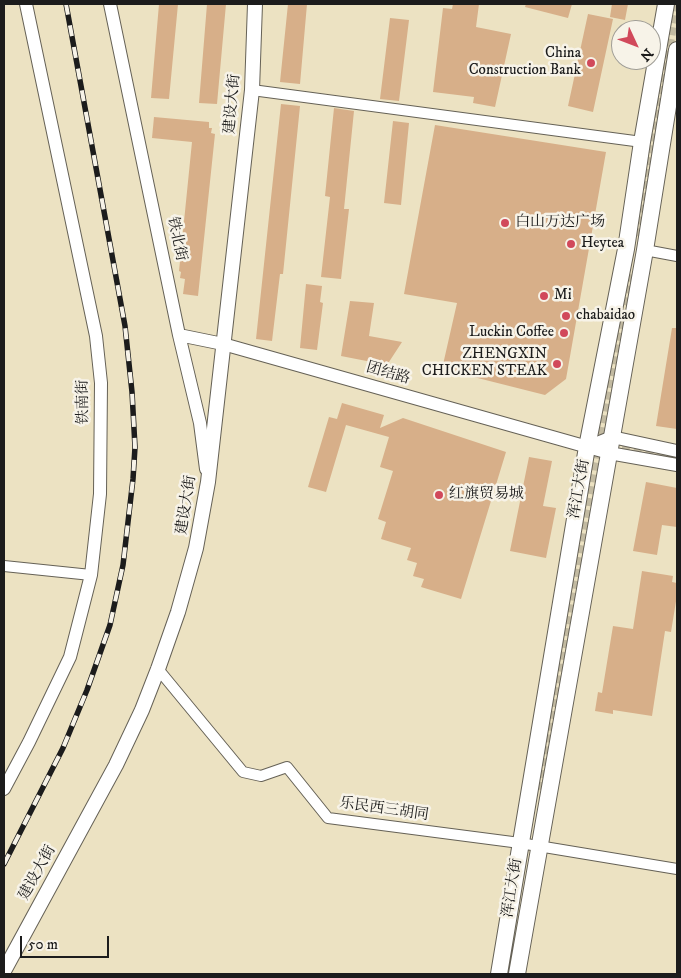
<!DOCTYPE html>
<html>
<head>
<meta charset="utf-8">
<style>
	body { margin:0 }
	#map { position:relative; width:681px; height:978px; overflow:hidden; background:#ece2c2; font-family:"IM FELL DW Pica",serif }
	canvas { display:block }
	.frame { position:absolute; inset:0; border:5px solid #1c1c1c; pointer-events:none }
	.north { position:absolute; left:611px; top:20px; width:50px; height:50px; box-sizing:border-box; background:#f7f3e8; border:1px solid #9f9d96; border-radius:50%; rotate:133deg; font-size:14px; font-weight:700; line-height:20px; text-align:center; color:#1c1c1c }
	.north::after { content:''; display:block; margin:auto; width:18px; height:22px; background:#d1495b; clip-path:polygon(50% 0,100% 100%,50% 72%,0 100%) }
	.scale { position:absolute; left:20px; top:936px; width:89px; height:22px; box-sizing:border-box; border:2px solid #1c1c1c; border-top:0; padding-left:6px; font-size:15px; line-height:18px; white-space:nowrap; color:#1c1c1c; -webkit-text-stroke:4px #f7f3e8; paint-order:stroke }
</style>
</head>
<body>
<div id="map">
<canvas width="681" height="978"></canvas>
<div class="frame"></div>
<div class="north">N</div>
<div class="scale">50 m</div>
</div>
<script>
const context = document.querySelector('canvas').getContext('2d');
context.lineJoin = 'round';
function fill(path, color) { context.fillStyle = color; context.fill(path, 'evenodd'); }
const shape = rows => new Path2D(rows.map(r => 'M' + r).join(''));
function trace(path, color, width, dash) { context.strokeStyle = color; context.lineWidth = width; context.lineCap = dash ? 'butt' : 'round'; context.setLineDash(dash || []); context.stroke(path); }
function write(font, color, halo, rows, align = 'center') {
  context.font = font + ' "IM FELL DW Pica","Noto Serif SC",serif'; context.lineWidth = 5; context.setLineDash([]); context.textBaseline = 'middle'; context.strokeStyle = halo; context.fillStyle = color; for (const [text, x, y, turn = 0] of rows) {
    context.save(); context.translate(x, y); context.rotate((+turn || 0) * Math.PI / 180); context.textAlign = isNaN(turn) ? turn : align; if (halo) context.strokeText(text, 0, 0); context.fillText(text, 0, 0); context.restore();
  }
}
fill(shape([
	[159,4,178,4,169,99,151,98],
	[207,4,226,4,217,104,199,103],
	[288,4,307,4,300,84,280,82],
	[453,4,479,4,476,27,511,34,495,107,473,103,474,97,433,92,443,8,452,9],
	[526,4,572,4,568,18,525,7],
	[612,4,628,4,625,20,610,17],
	[588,14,613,19,593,112,568,106],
	[390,18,409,20,399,101,380,99],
	[281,104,300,106,283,274,280,274,272,341,256,339],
	[334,108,354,111,344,209,349,209,341,279,321,277,330,197,325,196],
	[154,117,209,122,209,128,212,128,211,133,215,134,198,296,183,294,185,279,180,278,181,272,179,271,192,142,152,138],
	[393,121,409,123,401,205,384,203],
	[435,125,606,152,566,379,545,395,442,369,457,303,404,294],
	[306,284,322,286,320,302,323,303,317,350,300,348],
	[350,301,374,303,369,336,402,342,387,365,341,356],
	[672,328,677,328,677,429,656,426],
	[342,403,384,415,380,428,403,418,506,452,461,599,421,587,424,579,413,576,417,563,407,560,411,548,381,539,386,522,378,519,393,471,380,467,389,437,346,425,326,492,308,487,329,417,337,419],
	[529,457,552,461,543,506,556,508,546,558,510,551],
	[646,482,677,488,677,527,662,525,657,555,633,551],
	[642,571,673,576,672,582,677,583,677,595,671,632,665,631,652,716,613,710,613,714,595,711,598,692,602,693,613,626,633,629]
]), '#d7af89');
trace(shape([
	[636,236,677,4],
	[610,446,677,458],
	[541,790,629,274]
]), '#c2baa1', 8, [8, 4]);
const minor = shape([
	[252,90,642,142],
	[645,250,677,256],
	[4,566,91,575],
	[158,669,243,772,261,776,287,767,328,818,520,843,677,869]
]);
const tertiary = shape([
	[110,4,179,335,200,423,206,469],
	[179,335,223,344,609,453,677,465],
	[587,447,612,437,677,451],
	[4,789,29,742,70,657,91,575,100,494,101,383,96,336,26,4]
]);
const secondary = shape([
	[4,971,116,765,142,710,158,669,178,612,196,548,208,482,252,90,255,4]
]);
const primary = shape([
	[499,974,587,447,626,249,642,142,666,4],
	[517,974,645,250,677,50]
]);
trace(minor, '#656156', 12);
trace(tertiary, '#656156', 14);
trace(secondary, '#656156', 16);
trace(primary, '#656156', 18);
trace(minor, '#fff', 10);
trace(tertiary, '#fff', 12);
trace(secondary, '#fff', 14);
trace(primary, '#fff', 16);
const rail = shape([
	[4,864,63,748,87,690,110,625,123,565,133,479,135,447,132,392,125,326,66,4]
]);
trace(rail, '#1c1c1c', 5.5);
trace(rail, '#f7f3e8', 4, [11]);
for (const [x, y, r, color] of [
	[591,63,5,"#d1495b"],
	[505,223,5,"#d1495b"],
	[571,244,5,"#d1495b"],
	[544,296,5,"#d1495b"],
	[566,316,5,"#d1495b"],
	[564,333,5,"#d1495b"],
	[557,364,5,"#d1495b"],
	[439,495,5,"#d1495b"]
]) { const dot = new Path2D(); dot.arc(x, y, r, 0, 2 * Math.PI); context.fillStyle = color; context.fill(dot); trace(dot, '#f7f3e8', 2); }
write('15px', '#1c1c1c', '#f7f3e8', [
	["China",581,54,"right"],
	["Construction Bank",581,71,"right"],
	["白山万达广场",515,223],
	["Heytea",581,244],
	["Mi",554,296],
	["chabaidao",576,316],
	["Luckin Coffee",554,333,"right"],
	["ZHENGXIN",547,355,"right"],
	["CHICKEN STEAK",547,372,"right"],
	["红旗贸易城",449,495]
], 'left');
write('15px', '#1c1c1c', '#f7f3e8', [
	["建设大街",233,104,-85],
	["铁北街",176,239,78],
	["团结路",388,374,16],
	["铁南街",84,402,-91],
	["浑江大街",580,489,-80],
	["建设大街",187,505,-81],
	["乐民西三胡同",384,810,8],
	["建设大街",38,873,-61],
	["浑江大街",513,888,-81]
]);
</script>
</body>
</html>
